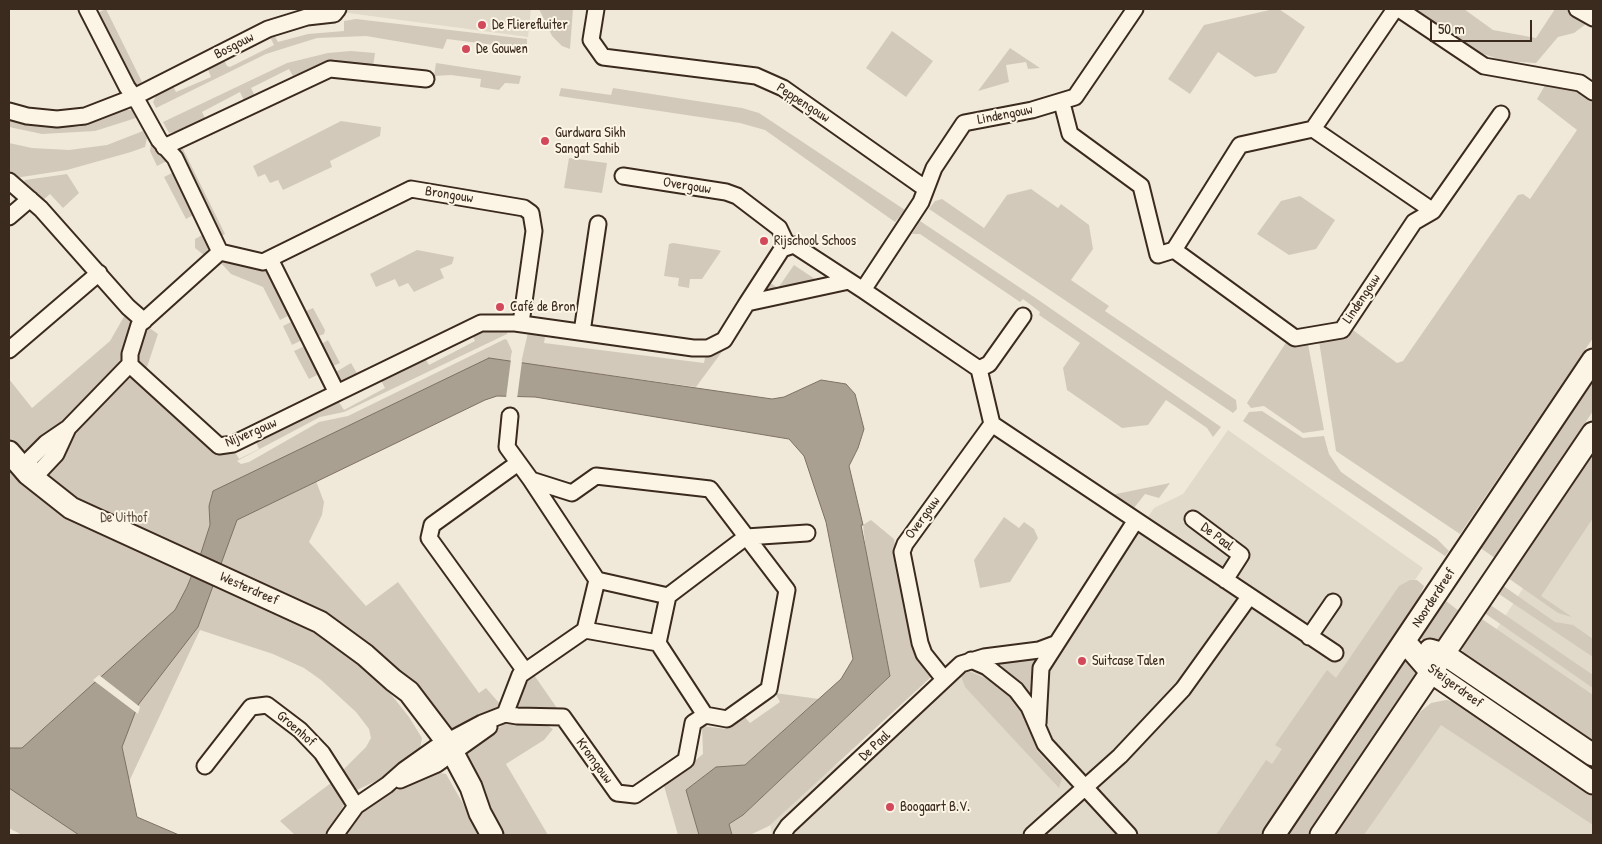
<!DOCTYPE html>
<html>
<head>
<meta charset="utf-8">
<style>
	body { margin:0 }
	#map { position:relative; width:1602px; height:844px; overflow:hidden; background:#f0e9d9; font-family:"Patrick Hand",sans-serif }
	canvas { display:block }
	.frame { position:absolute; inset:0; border:10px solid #3b2a1e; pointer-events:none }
	.scale { position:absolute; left:1430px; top:20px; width:102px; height:22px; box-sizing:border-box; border:2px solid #3b2a1e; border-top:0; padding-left:6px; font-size:15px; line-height:18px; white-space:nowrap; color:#3b2a1e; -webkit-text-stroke:4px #fcf5e5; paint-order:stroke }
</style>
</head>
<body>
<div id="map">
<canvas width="1602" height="844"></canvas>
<div class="frame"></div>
<div class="scale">50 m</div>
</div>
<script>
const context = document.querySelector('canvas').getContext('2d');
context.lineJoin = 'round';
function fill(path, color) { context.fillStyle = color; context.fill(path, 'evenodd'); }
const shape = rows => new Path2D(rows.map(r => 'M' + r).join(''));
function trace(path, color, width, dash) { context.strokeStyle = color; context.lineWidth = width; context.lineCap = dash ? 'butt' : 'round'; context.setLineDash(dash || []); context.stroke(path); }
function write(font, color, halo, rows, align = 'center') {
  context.font = font + ' "Patrick Hand",sans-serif'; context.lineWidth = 4; context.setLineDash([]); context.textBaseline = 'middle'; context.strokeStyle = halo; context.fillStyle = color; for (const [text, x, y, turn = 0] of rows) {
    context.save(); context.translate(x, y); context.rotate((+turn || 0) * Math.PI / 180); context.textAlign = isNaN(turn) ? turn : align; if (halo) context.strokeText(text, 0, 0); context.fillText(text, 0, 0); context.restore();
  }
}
fill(shape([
	[341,9,531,9,528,37,341,12],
	[1228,430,1423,568,1246,835,772,835,769,816,966,667,1053,655,1154,508,1183,494],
	[1593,490,1593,835,1364,835,1538,565]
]), '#e1d9c9');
fill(shape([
	[106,9,142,82,133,87,97,13],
	[539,9,573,9,570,49,562,46,552,36],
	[1274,9,1279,9,1305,27,1276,73,1255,77,1218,52,1190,94,1168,79,1204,25],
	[1414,9,1464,9,1493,30,1536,38,1555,9,1565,9,1586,24,1574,33,1558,37,1536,63,1504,61,1472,50],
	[356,19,527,39,527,49,447,39,443,49,366,36,317,38,266,54,156,108,153,102,156,96,173,86,176,92,211,77,207,67,224,60,227,66,230,67,274,45,270,37,273,33,278,42,308,34,344,31,344,21],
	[892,31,933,61,906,97,866,68],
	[1010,48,1040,68,1028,69,1026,62,1006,65,1009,82,978,91],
	[351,51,375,53,373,67,331,60,293,76,289,69,251,88,255,96,253,99,245,103,240,92,202,112,205,118,179,131,169,133,163,122,287,63,328,53],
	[436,63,521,76,519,84,505,83,499,90,480,87,481,79,451,75,434,76],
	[1548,80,1562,82,1589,95,1593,100,1593,338,1460,534,1336,451,1319,341,1349,327,1397,363,1403,361,1518,195,1523,194,1530,199,1577,130,1537,99],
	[561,88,611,95,613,88,742,108,759,113,905,210,895,222,765,130,740,123,559,96],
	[123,106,125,110,132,110,136,118,95,131,42,134,9,127,9,117,58,126,79,127,102,118],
	[341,121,381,127,380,136,330,161,332,167,283,190,278,180,270,183,265,174,258,177,253,166],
	[143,131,147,138,145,147,131,152,67,170,15,178,9,173,9,143,32,148,69,150,107,145],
	[152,137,162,156,167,161,157,166,150,151],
	[181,145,225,234,221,236,179,155],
	[569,158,607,163,602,193,564,188],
	[174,172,195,214,186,219,164,177],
	[67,174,79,193,63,208,50,194,42,201,22,185,25,180],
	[1031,189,1058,208,1061,204,1089,225,1093,249,1071,280,1109,306,1105,311,1236,400,1237,409,1233,413,929,209,935,201,942,199,984,228,1007,195],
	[1300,196,1335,220,1316,249,1289,255,1257,234,1281,201],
	[920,221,1037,299,1221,427,1213,437,1207,428,1166,400,1148,425,1122,428,1067,390,1063,368,1080,343,1039,315,1040,312,1023,299,1020,302,920,234,912,234],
	[204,234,209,246,205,256,195,248,195,239],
	[673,243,718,250,721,251,702,279,690,279,689,288,678,286,679,278,664,276,669,244],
	[417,250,454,257,452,264,440,269,444,278,414,292,408,283,399,287,395,279,376,287,370,274],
	[224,259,270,272,292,314,280,320,263,287,231,274,220,262],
	[794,265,818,281,772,293,765,288,769,282,778,288],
	[313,308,325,330,324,334,316,337,304,312],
	[126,313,134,322,124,370,228,454,234,450,239,459,259,449,255,440,337,399,344,410,385,388,379,377,424,356,429,365,475,341,471,332,486,327,508,331,507,334,344,412,320,417,237,461,241,464,249,462,319,422,348,416,505,339,507,340,512,351,510,362,489,359,402,401,255,511,316,481,324,502,322,515,309,542,366,606,398,582,479,693,486,688,500,704,496,710,458,730,449,730,399,672,347,627,283,593,227,570,366,663,409,717,422,738,420,748,414,755,380,779,357,790,342,771,366,747,371,738,369,729,356,712,321,680,304,668,273,654,200,630,104,835,22,835,9,828,9,379,32,408,110,341],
	[295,320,304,339,292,345,283,326],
	[148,327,158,334,145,373,137,363,145,330],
	[529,328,546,331,544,343,704,363,706,352,724,349,696,387,521,363],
	[328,340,340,363,331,367,320,345],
	[1287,341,1298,344,1306,342,1308,344,1324,430,1303,433,1264,406,1251,408,1247,403],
	[307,345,321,373,309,379,294,351],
	[351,363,358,375,342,381,334,373],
	[1593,372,1593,411,1495,558,1476,545],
	[1262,411,1303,438,1324,436,1329,454,1341,472,1437,539,1449,551,1445,556,1243,421,1249,412],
	[1593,451,1593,518,1541,596,1572,617,1558,613,1508,578],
	[1170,483,1159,498,1145,494,1134,508,1129,511,1106,496],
	[1004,517,1019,528,1024,522,1034,529,1038,538,1010,582,980,588,974,560],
	[871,520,894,539,916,645,930,670,930,678,769,826,750,835,732,835,729,824,743,815,890,676,868,567,863,525],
	[1410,580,1417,580,1424,586,1420,595,1421,601,1268,829,1263,835,1216,835,1266,760,1272,764,1282,749,1275,745,1327,670,1336,678,1399,586],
	[1502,585,1555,622,1573,625,1593,639,1593,657,1496,592],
	[1446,601,1459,611,1438,650,1417,636,1434,611,1438,612],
	[1489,604,1593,675,1593,688,1483,612],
	[1479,617,1593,695,1593,748,1466,660,1462,653,1464,638],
	[1039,654,1037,664,1032,702,1025,687,1003,669,1000,661],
	[1404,661,1423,673,1313,835,1288,835,1356,736,1376,698],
	[968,671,994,682,1018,705,1029,725,1037,751,1062,778,1059,788,965,687,961,676],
	[532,672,559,711,519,708,517,705],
	[775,693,819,699,745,765,716,767,686,790,699,835,678,835,664,786,703,754,702,726,727,729,744,716,750,723,780,702],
	[1446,700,1459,702,1593,789,1593,825,1441,725,1364,835,1331,835,1420,712,1431,703],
	[508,721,541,722,553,729,544,740,506,764,548,835,500,835,466,758,471,749],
	[434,772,446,774,481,835,344,835,373,801],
	[335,780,347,800,326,835,295,835,280,821]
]), '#d2c9ba');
const water = shape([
	[489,358,772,399,784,397,821,380,846,384,855,394,864,429,858,448,849,466,863,525,861,525,890,676,743,815,729,824,732,835,699,835,686,790,716,767,745,765,841,679,853,659,826,522,804,456,789,439,535,397,497,396,485,400,237,520,198,627,138,705,122,747,137,817,179,835,79,835,9,788,9,748,22,748,175,610,187,587,201,553,210,525,209,506,213,491,489,358]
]);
fill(water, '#aaa091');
trace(water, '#7e7163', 1);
fill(shape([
	[511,359,522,361,517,399,506,398],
	[99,675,140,707,138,714,93,680]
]), '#f0e9d9');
const street = shape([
	[87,9,127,87,139,104,159,140,175,158,220,252,263,262,411,189,524,208,531,213,534,231,521,323],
	[596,9,591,40,603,57,756,76,783,88,926,189],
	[1399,9,1484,66,1580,83,1593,92],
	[1577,9,1593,18],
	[1062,103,1070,134,1141,186,1158,255,1174,250,1295,338,1342,330,1414,222,1433,211,1501,114],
	[9,111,27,116,57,119,85,116,134,97,268,29,307,17,334,14,338,9],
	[1313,129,1395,9],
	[164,147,330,69,426,79],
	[623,176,726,192,737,196,779,228,788,247],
	[9,181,41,209,128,307,144,321],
	[9,217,30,199],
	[1174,250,1240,145,1313,129,1433,211],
	[270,259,337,393,481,323,515,323,693,348,708,348,724,340,747,303],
	[849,281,747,303,782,249,794,245,863,290,979,369,992,424,1335,653],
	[863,290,921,202,934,168,964,123,1032,110,1075,97,1135,9],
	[582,332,598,224],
	[9,350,99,273],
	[130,365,219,446,233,444,337,393],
	[979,369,989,364,1023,316],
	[510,416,507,447,531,480,572,493,596,476,710,489,787,590,769,689,727,719,705,715,658,643,668,596],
	[68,428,56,454,41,470,28,474,30,459,46,443,68,428,130,364,130,354,139,325,220,252],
	[518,463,432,525,429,538,525,671],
	[531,480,597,580,585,630],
	[1193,519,1241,555,1225,580],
	[597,580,668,596,746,537,807,533],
	[1309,637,1333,602],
	[658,643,585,630,520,675,505,714,517,716,563,717,617,793,635,795,686,760,693,723,705,715],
	[971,660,987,667,1016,690,1029,707,1045,744,1129,835],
	[944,679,924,654,920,643,902,552,905,544,992,424],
	[1038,723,1041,668,1136,520],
	[205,766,251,707,267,705,300,730,322,753,356,806],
	[400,780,437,764,489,727],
	[335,835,356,806,387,785,404,770,435,748,482,723,505,714],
	[782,835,788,826,961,664,984,657,1039,650,1055,644],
	[1032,835,1120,756,1183,689,1249,597]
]);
const secondary = shape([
	[9,452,28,474,71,508,320,622,365,655,393,680,409,692,447,742,471,787,480,813,492,835],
	[1405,642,1431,672,1593,783],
	[1430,650,1444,654,1593,755],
	[1274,835,1593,360],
	[1321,835,1593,433]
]);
trace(street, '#3b2a1e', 19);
trace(secondary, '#3b2a1e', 25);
trace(street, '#fcf5e5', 15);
trace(secondary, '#fcf5e5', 21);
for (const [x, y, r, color] of [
	[482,25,5,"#d1495b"],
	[466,49,5,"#d1495b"],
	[545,141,5,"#d1495b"],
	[764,241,5,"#d1495b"],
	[500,307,5,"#d1495b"],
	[1082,661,5,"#d1495b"],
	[890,807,5,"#d1495b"]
]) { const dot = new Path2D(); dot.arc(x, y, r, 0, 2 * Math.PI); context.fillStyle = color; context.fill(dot); trace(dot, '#fcf5e5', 2); }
write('14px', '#3b2a1e', '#fcf5e5', [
	["De Flierefluiter",492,25],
	["De Gouwen",476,49],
	["Gurdwara Sikh",555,133],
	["Sangat Sahib",555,149],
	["Rijschool Schoos",774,241],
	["Café de Bron",510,307],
	["Suitcase Talen",1092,661],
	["Boogaart B.V.",900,807]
], 'left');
write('14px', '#3b2a1e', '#fcf5e5', [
	["Bosgouw",234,46,-27],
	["Peppengouw",803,103,33],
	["Lindengouw",1005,115,-11],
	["Overgouw",687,186,9],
	["Brongouw",449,195,9],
	["Lindengouw",1362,299,-56],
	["Nijvergouw",251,433,-23],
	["Overgouw",923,518,-54],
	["De Paal",1217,537,37],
	["Westerdreef",249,589,24],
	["Noorderdreef",1434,598,-57],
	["Steigerdreef",1455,686,36],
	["Groenhof",296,729,41],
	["De Paal",875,746,-43],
	["Kromgouw",594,761,54]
]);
write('14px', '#615245', '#fcf5e5', [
	["De Uithof",124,518]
]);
</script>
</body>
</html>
